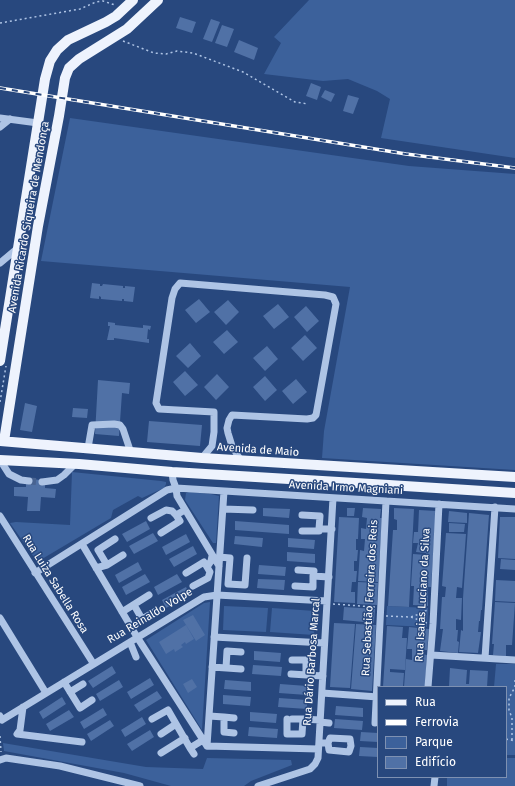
<!DOCTYPE html>
<html>
<head>
<meta charset="utf-8">
<style>
	body { margin:0 }
	#map { position:relative; width:515px; height:786px; overflow:hidden; background:#28487e; font-family:"Fira Sans",sans-serif }
	canvas { display:block }
	.legend { position:absolute; left:377px; top:686px; width:130px; height:92px; box-sizing:border-box; background:#28487e; border:1px solid #7e91b2; margin:0; padding:5px 7px; list-style:none; font-size:12px; color:#fff }
	.legend li { display:flex; align-items:center; gap:8px; height:20px }
	.legend b { width:20px; border:1px solid #7e91b2 }
</style>
</head>
<body>
<div id="map">
<canvas width="515" height="786"></canvas>
<ul class="legend">
<li><b style="height:5px;background:#eef3fd"></b>Rua</li>
<li><b style="height:5px;background:#fff"></b>Ferrovia</li>
<li><b style="height:11px;background:#3c619b"></b>Parque</li>
<li><b style="height:11px;background:#5071a6"></b>Edifício</li>
</ul>
</div>
<script>
const context = document.querySelector('canvas').getContext('2d');
context.lineJoin = 'round';
function fill(path, color) { context.fillStyle = color; context.fill(path, 'evenodd'); }
const shape = rows => new Path2D(rows.map(r => 'M' + r).join(''));
function trace(path, color, width, dash) { context.strokeStyle = color; context.lineWidth = width; context.lineCap = dash ? 'butt' : 'round'; context.setLineDash(dash || []); context.stroke(path); }
function write(font, color, halo, rows, align = 'center') {
  context.font = font + ' "Fira Sans",sans-serif'; context.lineWidth = 3; context.setLineDash([]); context.textBaseline = 'middle'; context.strokeStyle = halo; context.fillStyle = color; for (const [text, x, y, turn = 0] of rows) {
    context.save(); context.translate(x, y); context.rotate((+turn || 0) * Math.PI / 180); context.textAlign = isNaN(turn) ? turn : align; if (halo) context.strokeText(text, 0, 0); context.fillText(text, 0, 0); context.restore();
  }
}
fill(shape([
	[309,0,515,0,515,158,381,138,390,99,377,91,348,79,323,81,264,74,281,43,274,37],
	[70,118,409,166,515,174,515,470,322,458,324,431,350,287,41,261],
	[72,472,161,481,166,482,166,484,164,488,142,498,138,496,113,510,111,518,42,559,36,560,10,523,16,522,70,525],
	[189,492,211,494,219,496,216,543,213,543,185,500,186,493],
	[210,602,202,730,146,640,204,603],
	[224,606,268,608,266,632,223,630],
	[387,606,428,608,427,627,386,625],
	[272,608,315,611,314,635,270,632],
	[496,664,515,664,515,755,506,755,506,687,494,687],
	[3,743,146,767,203,769,207,758,291,760,292,765,251,781,244,786,171,786,124,773,4,751],
	[506,758,515,758,515,786,447,786,447,777,506,777]
]), '#3c619b');
fill(shape([
	[180,17,196,22,192,33,176,28],
	[211,19,220,22,212,42,203,39],
	[222,25,234,29,227,47,215,43],
	[239,40,258,48,254,60,234,52],
	[311,83,321,87,317,100,306,96],
	[325,90,335,94,331,102,321,97],
	[348,95,359,98,353,114,343,111],
	[92,283,100,284,100,286,102,286,103,284,123,286,123,288,125,288,125,286,135,287,133,302,124,301,124,299,122,299,122,301,101,299,101,297,99,296,99,299,90,298],
	[199,299,210,312,196,323,185,310],
	[228,300,239,312,226,325,214,312],
	[278,304,289,317,274,329,263,316],
	[306,306,319,321,307,332,294,317],
	[108,322,115,323,115,325,143,328,143,325,151,326,150,330,148,329,147,339,149,339,149,343,114,338,114,340,107,340,110,326,108,326],
	[227,330,238,342,224,354,213,342],
	[305,335,317,348,303,361,291,348],
	[190,343,201,356,188,368,176,356],
	[267,346,278,359,265,371,253,358],
	[185,371,198,385,185,396,173,382],
	[217,374,229,387,216,400,204,387],
	[265,376,277,390,265,401,253,387],
	[296,379,307,392,293,404,282,391],
	[98,380,130,383,129,394,122,393,119,436,95,434],
	[25,403,37,406,32,432,20,430],
	[73,408,88,409,87,418,72,417],
	[149,421,202,425,200,446,147,442],
	[31,479,41,480,45,485,45,488,56,489,55,498,41,497,40,511,27,511,28,497,14,496,14,487,26,487,26,484],
	[263,508,290,509,289,518,263,516],
	[347,508,355,508,354,516,347,516],
	[363,508,381,509,380,518,382,518,378,582,358,581,360,550,364,551,365,539,361,539,361,528,366,529,367,518,362,517],
	[394,508,414,509,409,607,388,606,393,530,397,530,397,520,394,519],
	[419,510,436,511,431,587,428,587,428,606,413,605,414,586,411,586,413,554,427,555,426,553,416,552,418,543,413,543,414,532,418,532],
	[449,511,467,513,467,523,448,522],
	[469,513,489,515,482,610,481,610,480,621,479,621,478,632,481,632,478,653,459,652,461,630,463,631,463,598],
	[339,517,359,518,358,539,356,539,356,550,358,550,357,561,354,561,354,571,357,571,356,582,352,582,351,592,355,592,355,603,334,602],
	[500,517,515,517,515,559,498,558],
	[146,521,150,529,127,542,122,534],
	[235,521,289,525,289,534,235,530],
	[449,523,465,524,464,532,449,532],
	[153,533,158,541,134,554,129,546],
	[446,533,466,534,462,588,457,587,456,598,462,598,461,620,456,619,456,630,458,630,457,641,459,642,458,653,440,651,443,629,440,629,442,597,445,597,446,587,442,586],
	[186,534,190,542,166,555,162,547],
	[235,536,263,538,262,547,234,544],
	[288,538,315,540,314,549,288,547],
	[193,546,197,554,174,567,169,559],
	[287,552,315,554,315,563,287,561],
	[501,559,515,560,515,570,500,569],
	[138,562,142,570,119,583,115,575],
	[259,565,286,567,285,576,258,574],
	[145,574,150,582,126,595,122,587],
	[177,574,182,582,158,595,154,587],
	[258,579,285,580,284,590,257,588],
	[496,580,515,581,515,602,495,601],
	[358,582,378,583,377,605,357,604],
	[186,587,190,595,166,608,162,600],
	[495,602,515,603,512,645,506,645,506,656,493,655,494,644,492,644],
	[344,607,375,609,374,623,343,620],
	[193,615,205,635,196,641,183,620],
	[334,623,355,624,350,688,330,687],
	[356,624,376,625,372,691,351,689],
	[186,625,194,639,186,644,185,642,181,645,183,647,175,652,174,649,166,654,159,642],
	[387,626,403,627,402,638,407,638,405,670,390,669,390,672,404,673,403,687,383,687],
	[409,627,429,629,427,650,422,650,422,654,427,655,425,687,404,687,406,659,412,660,412,649,407,649],
	[254,651,281,653,280,662,254,660],
	[253,665,282,667,281,676,252,674],
	[112,666,116,673,93,688,88,681],
	[450,668,467,670,466,684,469,684,470,670,488,671,487,687,449,687],
	[150,678,154,685,131,699,127,692],
	[192,679,197,687,188,693,183,684],
	[119,680,123,687,100,701,96,694],
	[225,680,251,682,251,691,224,689],
	[280,684,307,686,307,695,279,693],
	[157,691,162,698,139,712,134,705],
	[223,695,251,697,250,706,223,704],
	[62,697,66,704,43,719,39,712],
	[279,698,307,700,307,709,278,707],
	[336,706,363,708,363,717,335,715],
	[103,708,107,715,84,729,80,722],
	[69,710,74,717,50,731,46,724],
	[250,712,277,714,276,723,250,721],
	[142,717,146,724,125,737,121,730],
	[335,719,363,721,362,730,334,728],
	[110,720,114,726,91,741,87,734],
	[249,727,278,729,277,738,248,736],
	[150,730,154,737,132,751,127,744],
	[361,732,378,733,378,742,360,741],
	[360,747,378,748,378,757,359,756]
]), '#5071a6');
trace(shape([
	[29,481,42,482]
]), '#486391', 7, [7, 3.5]);
trace(shape([
	[0,23,80,9,96,2,103,1,115,5],
	[123,41,154,53,166,54,177,51,193,53,243,72,295,102,308,104],
	[0,402,6,366],
	[333,604,375,607],
	[386,616,411,617,427,623],
	[411,617,422,613,427,610],
	[0,736,1,752],
	[506,739,515,741],
	[512,740,512,718,509,710,509,698,515,687,515,677]
]), '#aec4e5', 1.5, [2, 3]);
trace(shape([
	[0,118,38,123],
	[0,127,10,119],
	[0,263,18,248],
	[88,448,92,425,114,424,120,425,123,429,131,453],
	[202,458,212,446,214,432,214,412,159,409,156,403,172,298,175,289,180,283,325,295,333,297,336,304,316,415,313,418,307,419,232,415,229,420,227,428,228,433,232,446,241,461],
	[0,460,9,474,21,480,29,481],
	[172,472,173,480,176,488,177,496,219,566],
	[42,482,57,480,64,475,75,464],
	[223,509,253,510],
	[302,515,320,516,319,529],
	[0,516,93,663],
	[151,518,166,510,172,511,176,515,185,510],
	[302,531,319,531,319,529,332,529],
	[161,533,180,521,176,515],
	[82,544,137,637,207,746],
	[219,557,230,558,228,584,245,585,247,558],
	[107,565,98,550,115,539],
	[96,568,107,565,123,555],
	[298,570,314,571,313,576,329,577],
	[35,573,167,490,176,488,515,509],
	[186,573,204,562,207,567,211,561,212,556],
	[193,586,208,578,210,572,207,567],
	[295,586,313,587,313,576],
	[134,605,142,619,156,611],
	[122,612,149,595],
	[0,618,46,693],
	[214,637,324,643],
	[130,642,136,657],
	[431,655,515,660],
	[485,658,495,507],
	[292,660,306,660,306,675],
	[212,667,241,669],
	[226,668,227,651,241,652],
	[291,674,323,676],
	[64,682,80,708,92,700],
	[428,687,433,624,439,504],
	[70,692,83,684],
	[322,693,378,697],
	[23,707,20,730,17,734,82,742],
	[0,716,2,720,204,597,217,595,327,601],
	[209,716,224,717,224,732,234,733],
	[224,717,234,718],
	[152,719,168,710,190,748],
	[287,719,287,734,302,734,303,719,320,720],
	[292,719,303,719],
	[320,722,329,723],
	[375,723,386,501],
	[161,734,176,724],
	[319,743,328,743,329,750,349,752,351,746,350,739,330,738,328,743],
	[207,746,224,491],
	[207,746,318,749],
	[161,753,185,738],
	[194,754,190,748,203,740],
	[0,760,6,758,60,766,140,786],
	[258,786,310,769,315,764,318,758,333,498],
	[434,786,435,777]
]), '#aec4e5', 7);
trace(shape([
	[0,361,45,79,50,61,57,50,68,40,106,22,116,16,133,0],
	[0,441,202,458,515,477],
	[4,441,38,226,59,116,65,78,69,68,79,59,127,29,158,0],
	[0,460,79,464,172,472,389,485,515,493]
]), '#eef3fd', 10);
const rail = shape([
	[0,88,406,154,515,168]
]);
trace(rail, '#fff', 3.5);
trace(rail, '#28487e', 2, [6]);
write('11px', '#fff', '#28487e', [
	["Avenida Ricardo Siqueira de Mendonça",29,217,-80],
	["Avenida de Maio",258,450,4],
	["Avenida Irmo Magniani",346,488,3],
	["Rua Luiza Sabella Rosa",55,584,58],
	["Rua Isaias Luciano da Silva",423,595,-87],
	["Rua Sebastião Ferreira dos Reis",370,598,-87],
	["Rua Reinaldo Volpe",150,616,-31],
	["Rua Dário Barbosa Marcal",312,662,-86]
]);
</script>
</body>
</html>
